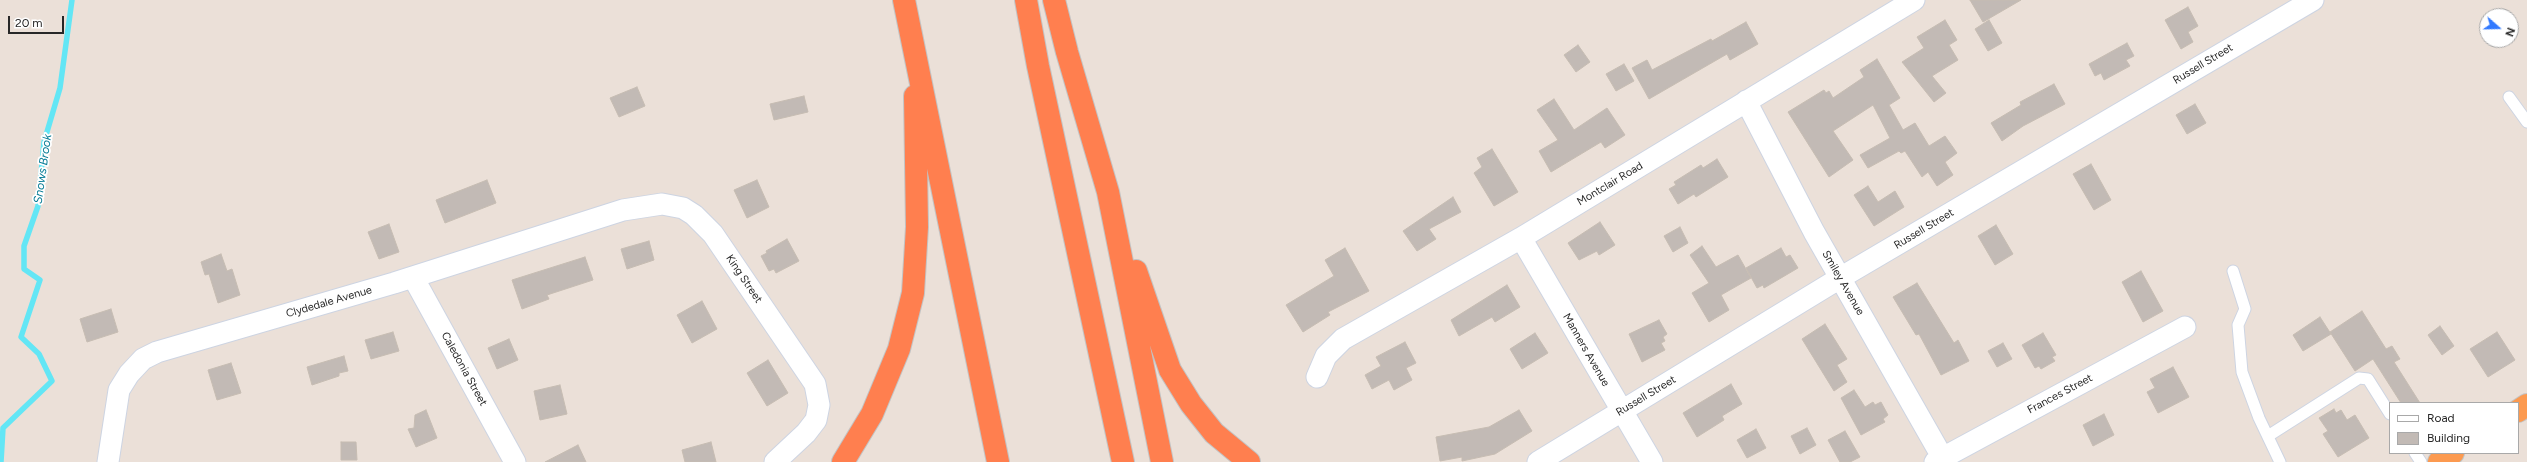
<!DOCTYPE html>
<html>
<head>
<meta charset="utf-8">
<style>
	body { margin:0 }
	#map { position:relative; width:2527px; height:462px; overflow:hidden; background:#ebe0d8; font-family:Figtree,sans-serif }
	canvas { display:block }
	.legend { position:absolute; left:2389px; top:402px; width:130px; height:52px; box-sizing:border-box; background:#fff; border:1px solid #a9a9a9; margin:0; padding:5px 7px; list-style:none; font-size:12px; color:#272727 }
	.legend li { display:flex; align-items:center; gap:8px; height:20px }
	.legend b { width:20px; border:1px solid #a9a9a9 }
	.north { position:absolute; left:2479px; top:8px; width:40px; height:40px; box-sizing:border-box; background:#fff; border:1px solid #a9a9a9; border-radius:50%; rotate:110deg; font-size:11px; font-weight:700; line-height:16px; text-align:center; color:#272727 }
	.north::after { content:''; display:block; margin:auto; width:14px; height:18px; background:#3179ff; clip-path:polygon(50% 0,100% 100%,50% 72%,0 100%) }
	.scale { position:absolute; left:8px; top:16px; width:56px; height:18px; box-sizing:border-box; border:2px solid #272727; border-top:0; padding-left:5px; font-size:12px; line-height:14px; white-space:nowrap; color:#272727; -webkit-text-stroke:3px #fff; paint-order:stroke }
</style>
</head>
<body>
<div id="map">
<canvas width="2527" height="462"></canvas>
<ul class="legend">
<li><b style="height:5px;background:#fff"></b>Road</li>
<li><b style="height:11px;background:#c2bab5"></b>Building</li>
</ul>
<div class="north">N</div>
<div class="scale">20 m</div>
</div>
<script>
const context = document.querySelector('canvas').getContext('2d');
context.lineJoin = 'round';
const shape = rows => new Path2D(rows.map(r => 'M' + r).join(''));
function trace(path, color, width, dash) { context.strokeStyle = color; context.lineWidth = width; context.lineCap = dash ? 'butt' : 'round'; context.setLineDash(dash || []); context.stroke(path); }
function fill(path, color) { context.fillStyle = color; context.fill(path, 'evenodd'); }
function write(font, color, halo, rows, align = 'center') {
  context.font = font + ' Figtree,sans-serif'; context.lineWidth = 3.5; context.setLineDash([]); context.textBaseline = 'middle'; context.strokeStyle = halo; context.fillStyle = color; for (const [text, x, y, turn = 0] of rows) {
    context.save(); context.translate(x, y); context.rotate((+turn || 0) * Math.PI / 180); context.textAlign = isNaN(turn) ? turn : align; if (halo) context.strokeText(text, 0, 0); context.fillText(text, 0, 0); context.restore();
  }
}
trace(shape([
	[1,462,3,428,52,381,39,354,21,337,40,280,24,269,24,246,38,206,44,142,60,88,72,0]
]), '#63e6f5', 5.5);
const building = shape([
	[1970,0,2021,0,1983,22,1970,0],
	[2188,7,2198,26,2188,32,2193,42,2181,49,2165,20,2188,7],
	[1945,20,1957,40,1949,45,1958,60,1932,76,1946,93,1934,102,1902,62,1924,48,1917,37,1945,20],
	[1989,20,2002,43,1988,51,1975,29,1989,20],
	[1746,22,1758,44,1730,60,1727,54,1649,99,1632,68,1647,60,1652,70,1711,39,1712,41,1746,22],
	[2127,43,2134,56,2126,60,2130,66,2104,80,2101,73,2095,76,2089,64,2127,43],
	[1578,45,1590,62,1576,72,1564,55,1578,45],
	[1877,59,1900,98,1889,105,1903,130,1915,123,1929,146,1945,136,1957,153,1945,162,1953,175,1937,186,1928,172,1922,177,1905,151,1901,153,1899,151,1868,168,1860,155,1890,138,1873,105,1833,131,1853,160,1829,177,1788,112,1824,90,1826,93,1829,91,1833,98,1864,77,1860,70,1877,59],
	[1624,64,1634,81,1616,91,1606,74,1624,64],
	[2054,84,2065,104,2023,126,2002,141,1991,123,2021,105,2020,102,2054,84],
	[637,87,645,106,619,117,610,98,637,87],
	[804,96,808,112,774,120,770,104,804,96],
	[1554,99,1574,130,1607,108,1625,135,1605,148,1601,142,1551,172,1539,151,1558,140,1537,110,1554,99],
	[2195,104,2206,123,2187,134,2176,115,2195,104],
	[1492,149,1518,192,1494,206,1474,173,1482,167,1477,158,1492,149],
	[1717,159,1728,177,1696,197,1694,194,1678,204,1669,189,1676,185,1674,182,1701,165,1703,168,1717,159],
	[2091,164,2111,200,2094,210,2073,174,2091,164],
	[487,180,496,203,445,223,436,200,487,180],
	[757,180,769,207,747,218,734,190,757,180],
	[1868,186,1878,202,1895,191,1904,207,1874,226,1854,195,1868,186],
	[1453,197,1461,212,1429,229,1436,239,1417,251,1403,231,1453,197],
	[1600,222,1615,245,1599,255,1597,251,1579,260,1568,243,1600,222],
	[389,224,399,252,379,259,368,232,389,224],
	[1996,225,2013,254,1995,265,1978,236,1996,225],
	[1680,227,1688,243,1673,252,1664,236,1680,227],
	[787,239,799,261,776,273,774,269,769,271,761,256,767,253,766,251,787,239],
	[649,241,654,260,627,269,621,249,649,241],
	[1702,246,1716,267,1738,255,1751,278,1721,295,1729,310,1709,322,1692,293,1709,283,1690,255,1702,246],
	[1345,248,1369,291,1328,312,1330,315,1303,332,1286,305,1334,276,1325,260,1345,248],
	[1781,248,1786,257,1790,255,1798,268,1764,288,1763,285,1757,288,1746,268,1781,248],
	[221,254,227,271,232,269,240,295,218,303,209,274,205,275,201,262,221,254],
	[585,257,593,280,547,295,549,299,522,309,512,280,585,257],
	[2141,271,2163,311,2143,322,2122,282,2141,271],
	[1917,283,1954,343,1958,340,1969,361,1941,375,1919,334,1916,335,1893,297,1917,283],
	[1507,285,1520,307,1495,322,1492,317,1459,336,1451,320,1507,285],
	[702,301,717,329,692,343,677,315,702,301],
	[111,309,118,332,87,342,80,319,111,309],
	[2362,311,2386,349,2392,346,2400,359,2394,362,2420,403,2401,403,2373,359,2355,371,2330,332,2362,311],
	[2320,317,2331,334,2303,351,2293,335,2320,317],
	[1659,320,1667,334,1663,337,1665,341,1661,343,1665,350,1642,362,1629,334,1659,320],
	[1825,324,1847,359,1837,365,1847,382,1834,391,1802,339,1825,324],
	[2440,326,2454,346,2442,355,2428,335,2440,326],
	[393,332,399,351,371,359,365,340,393,332],
	[2497,332,2515,360,2488,377,2470,349,2497,332],
	[1535,333,1548,353,1522,369,1510,349,1535,333],
	[2043,333,2056,355,2052,357,2055,361,2041,369,2039,366,2035,368,2022,345,2043,333],
	[509,339,518,360,497,369,488,348,509,339],
	[1405,342,1416,363,1406,368,1412,380,1394,390,1389,380,1372,389,1365,375,1381,366,1376,357,1405,342],
	[2003,343,2012,359,1997,367,1988,351,2003,343],
	[344,356,348,371,339,373,339,376,312,385,307,367,344,356],
	[768,360,788,393,767,406,747,373,768,360],
	[231,363,241,393,217,400,208,370,231,363],
	[2173,367,2189,397,2158,413,2147,392,2155,388,2150,379,2173,367],
	[1731,384,1742,404,1722,416,1724,420,1697,437,1683,413,1731,384],
	[560,385,567,414,540,420,534,391,560,385],
	[1854,390,1865,407,1873,402,1875,405,1881,402,1888,415,1883,419,1885,422,1861,435,1841,398,1854,390],
	[2334,409,2336,413,2341,410,2347,420,2355,415,2369,438,2338,457,2323,434,2328,431,2319,418,2334,409],
	[426,410,437,438,416,447,408,429,414,428,415,415,426,410],
	[1519,410,1532,431,1495,454,1462,461,1462,457,1440,461,1436,437,1489,427,1519,410],
	[2104,414,2114,435,2093,446,2083,425,2104,414],
	[1807,428,1816,445,1800,454,1791,436,1807,428],
	[1756,429,1766,448,1747,458,1737,440,1756,429],
	[1845,431,1860,457,1850,462,1840,462,1828,440,1845,431],
	[341,442,356,442,357,460,341,460,341,442],
	[711,442,716,462,685,462,682,450,711,442],
	[578,445,586,462,545,462,578,445]
]);
fill(building, '#c2bab5');
trace(building, '#c6bcb2', 1);
const service = shape([
	[2509,97,2527,122],
	[2233,271,2245,309,2238,325,2242,372,2259,418,2280,462],
	[2268,436,2359,378,2368,379,2390,414],
	[2415,453,2421,462]
]);
const minor = shape([
	[1746,101,1814,232,1945,462],
	[1521,238,1652,462],
	[413,277,515,462],
	[1317,377,1326,356,1343,339,1521,238,1914,0],
	[108,462,119,390,129,374,143,359,157,352,394,283,623,210,662,204,683,208,694,215,713,234,815,384,819,405,816,420,806,433,775,462],
	[1538,462,1840,278,2313,0],
	[1935,462,2185,327]
]);
const trunk = shape([
	[2518,411,2527,405],
	[2439,462,2453,453]
]);
const motorway = shape([
	[904,0,998,462],
	[1026,0,1038,66,1123,462],
	[1054,0,1067,52,1108,192,1162,462],
	[1136,271,1170,370,1191,404,1214,433,1249,462],
	[843,462,872,414,899,349,913,293,917,227,915,96]
]);
trace(service, '#cdd4e2', 13);
trace(minor, '#cdd4e2', 23);
trace(trunk, '#c3c3c3', 24);
trace(motorway, '#c3c3c3', 24);
trace(service, '#fff', 11);
trace(minor, '#fff', 21);
trace(trunk, '#fc9a50', 22);
trace(motorway, '#ff7f4f', 22);
write('11px', '#272727', '#fff', [
	["Russell Street",2203,64,-31],
	["Montclair Road",1610,184,-31],
	["Russell Street",1924,229,-31],
	["King Street",744,279,56],
	["Smiley Avenue",1843,283,60],
	["Clydedale Avenue",329,302,-16],
	["Manners Avenue",1586,350,60],
	["Caledonia Street",464,369,61],
	["Frances Street",2060,394,-28],
	["Russell Street",1646,396,-31]
]);
write('italic 12px', '#077c96', '#fff', [
	["Snows Brook",43,169,-82]
]);
</script>
</body>
</html>
